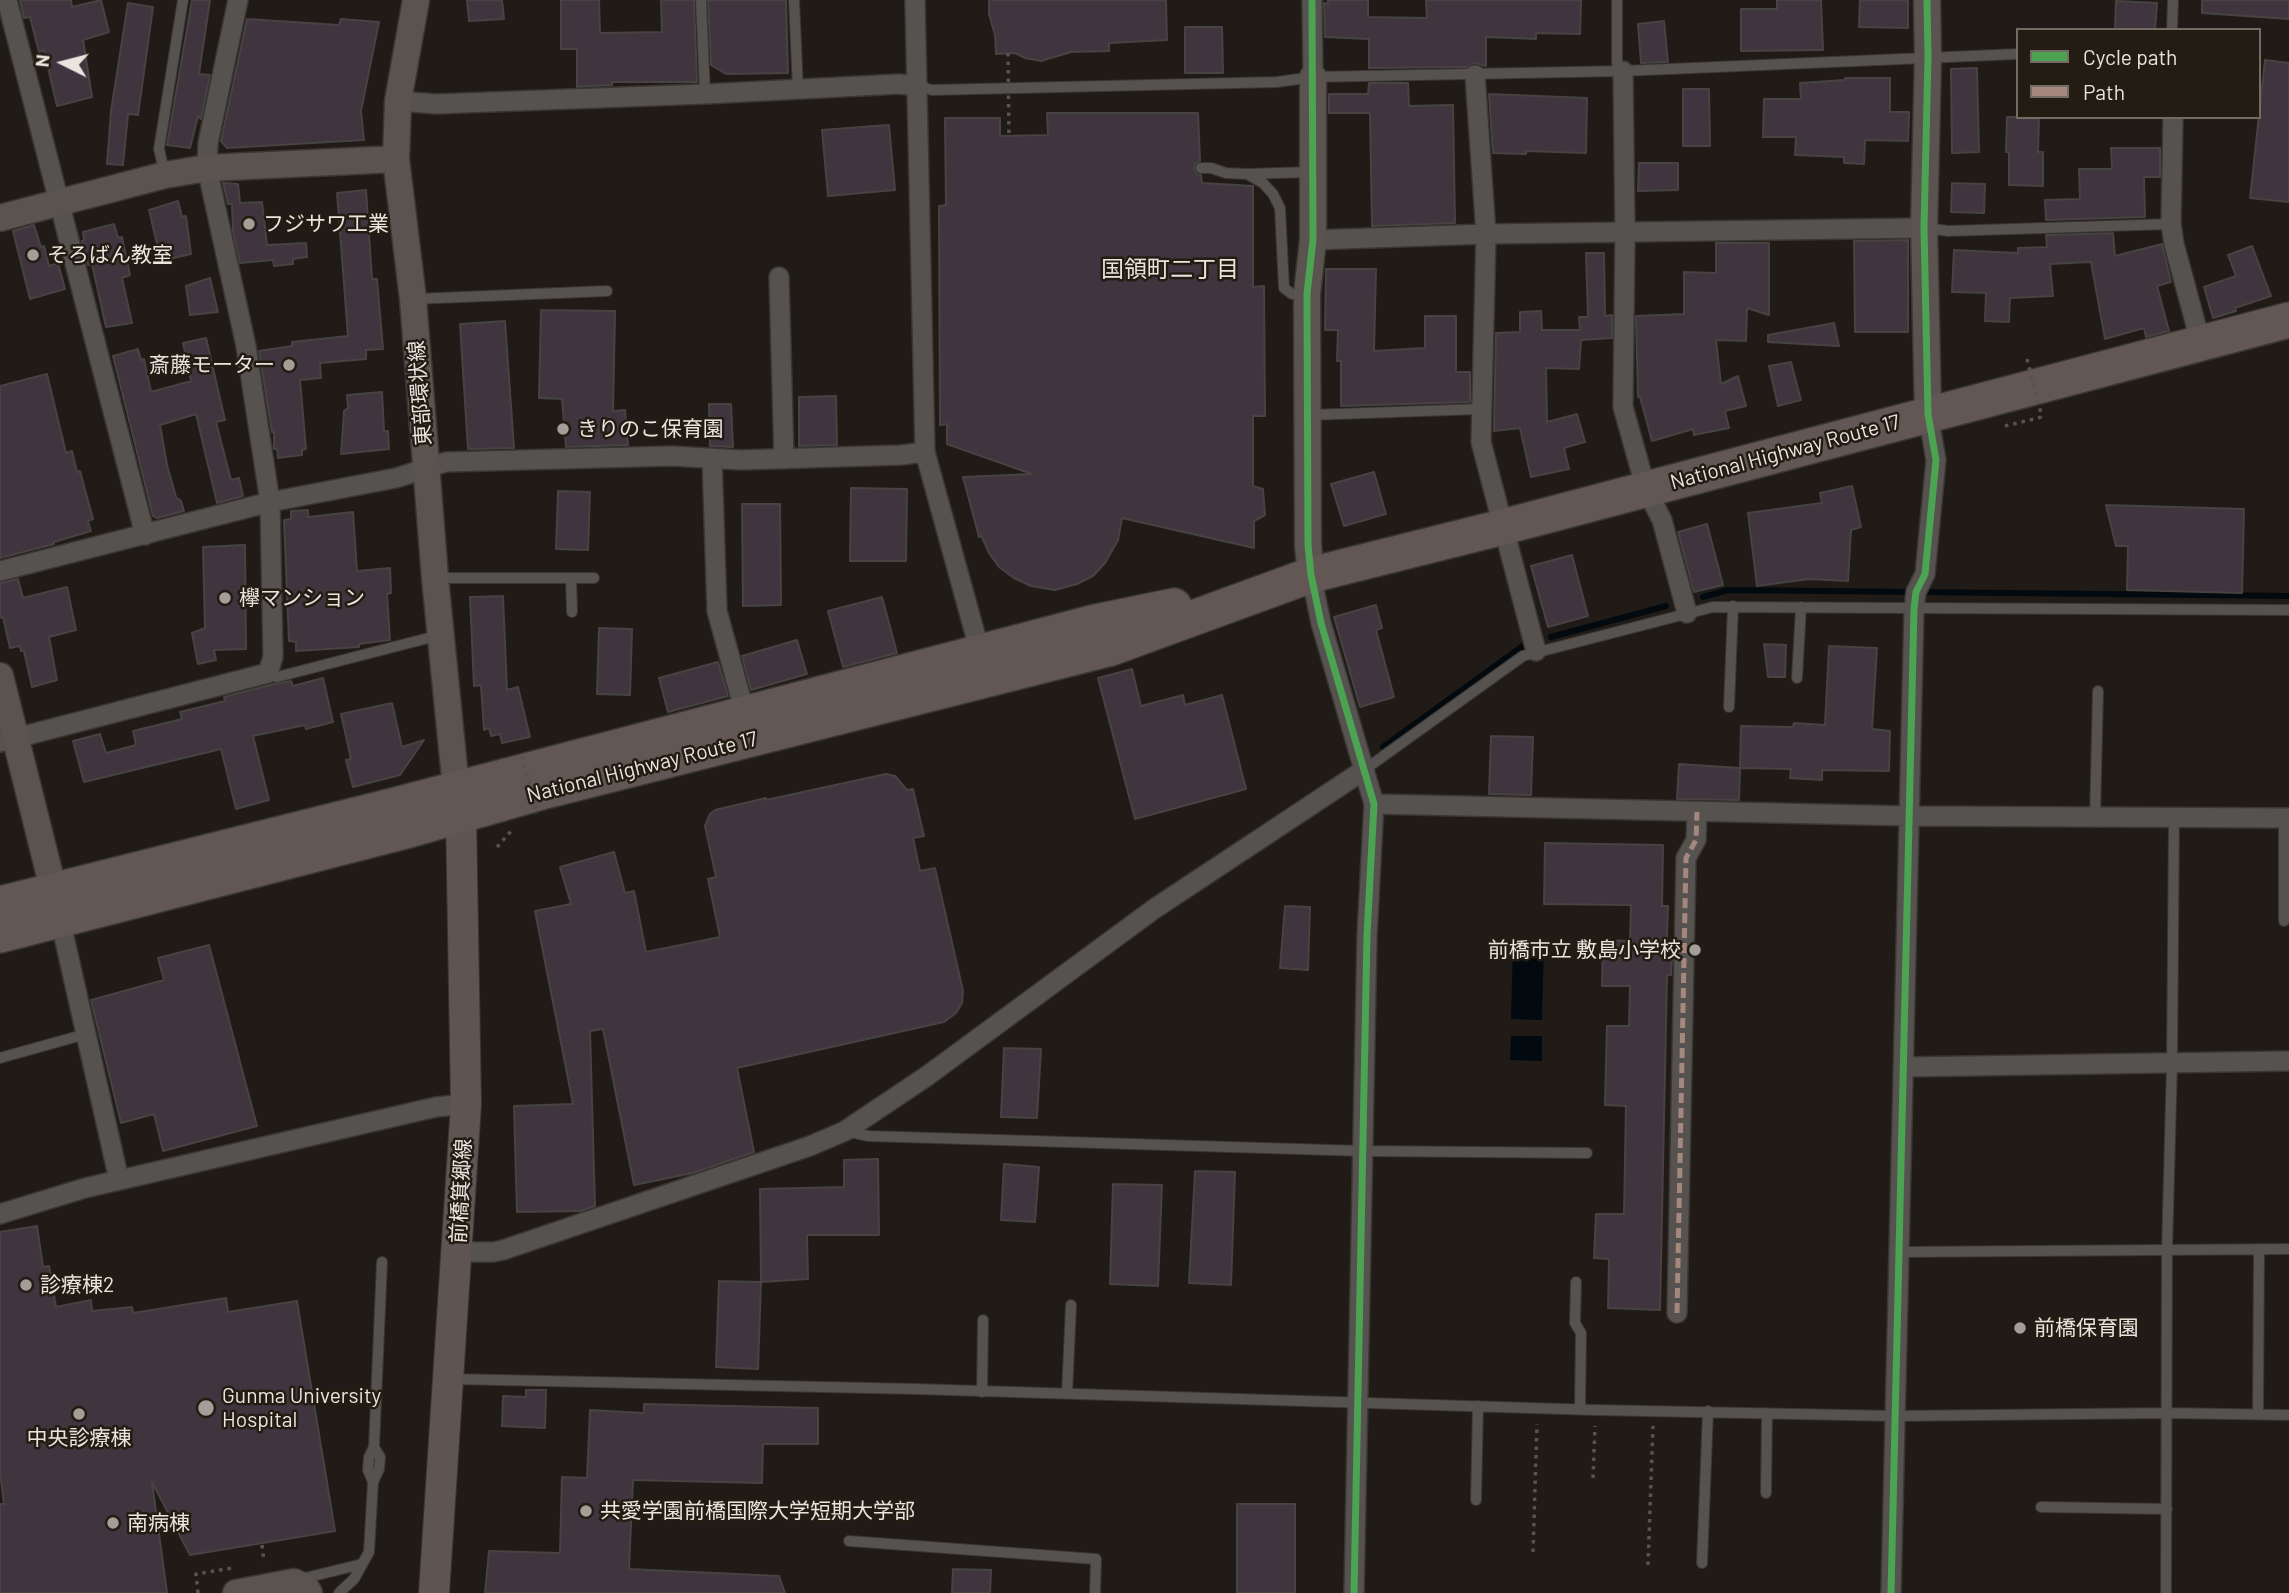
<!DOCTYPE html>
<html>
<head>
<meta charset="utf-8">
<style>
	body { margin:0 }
	#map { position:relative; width:2289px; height:1593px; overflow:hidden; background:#201b16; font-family:Barlow,sans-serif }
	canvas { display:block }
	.legend { position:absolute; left:2016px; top:28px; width:245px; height:91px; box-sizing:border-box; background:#231c13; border:2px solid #726c64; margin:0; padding:9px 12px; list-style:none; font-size:21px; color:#e9e4de }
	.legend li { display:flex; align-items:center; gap:14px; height:35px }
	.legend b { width:35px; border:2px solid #726c64 }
	.north { position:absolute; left:28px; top:28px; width:70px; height:70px; -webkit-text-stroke:5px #231c13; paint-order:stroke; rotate:276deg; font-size:19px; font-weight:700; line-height:28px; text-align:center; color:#e9e4de }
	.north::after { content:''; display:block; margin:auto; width:24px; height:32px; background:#e9e4de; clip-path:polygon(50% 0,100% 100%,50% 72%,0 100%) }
</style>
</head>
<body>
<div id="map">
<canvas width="2289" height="1593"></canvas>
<ul class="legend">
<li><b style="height:9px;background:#4ca352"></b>Cycle path</li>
<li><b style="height:9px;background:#a5887d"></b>Path</li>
</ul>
<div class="north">N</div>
</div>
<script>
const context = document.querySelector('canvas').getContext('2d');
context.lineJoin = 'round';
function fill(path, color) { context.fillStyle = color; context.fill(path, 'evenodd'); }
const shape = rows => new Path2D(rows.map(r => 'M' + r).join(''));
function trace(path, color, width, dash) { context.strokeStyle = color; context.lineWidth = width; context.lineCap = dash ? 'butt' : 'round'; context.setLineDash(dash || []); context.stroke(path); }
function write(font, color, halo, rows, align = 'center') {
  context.font = font + ' Barlow,"Noto Sans JP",sans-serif'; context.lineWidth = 5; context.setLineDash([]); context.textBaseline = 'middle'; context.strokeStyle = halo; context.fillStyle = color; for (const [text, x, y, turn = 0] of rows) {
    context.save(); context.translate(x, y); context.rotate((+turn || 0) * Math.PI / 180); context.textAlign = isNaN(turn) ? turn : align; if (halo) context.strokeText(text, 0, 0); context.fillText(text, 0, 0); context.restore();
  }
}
fill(shape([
	[1513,941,1544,942,1542,1020,1511,1019],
	[1511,1036,1542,1036,1542,1061,1510,1060]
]), '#030a0f');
trace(shape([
	[1703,597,1728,590,2289,596],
	[1551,637,1666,606],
	[1383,747,1527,643]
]), '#030a0f', 6);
const building = shape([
	[20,0,71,0,72,7,101,0,109,32,83,40,92,97,57,106,44,50,39,52,30,17,24,18,20,0],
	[192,0,210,0,199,74,210,75,201,119,198,116,190,148,167,145,192,0],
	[467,0,502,0,504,19,469,21,467,0],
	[561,0,599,0,600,33,662,32,661,0,694,0,697,82,612,82,612,85,577,87,577,49,561,49,561,0],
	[708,0,786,0,788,73,726,74,711,65,708,0],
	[989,0,1166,0,1167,40,1109,43,1109,51,1071,52,1041,61,1025,58,1015,53,996,54,995,35,989,14,989,0],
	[1328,0,1368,0,1368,17,1427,18,1426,0,1581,0,1580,34,1536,33,1536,39,1486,37,1486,66,1475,63,1467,67,1369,68,1369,39,1325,37,1324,3,1328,4,1328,0],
	[1777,0,1821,0,1823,50,1741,51,1741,9,1777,9,1777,0],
	[1860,0,1908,0,1908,28,1859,27,1860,0],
	[2202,0,2289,0,2289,19,2202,13,2202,0],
	[2116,1,2157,3,2155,30,2115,30,2116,1],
	[128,3,153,7,138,115,128,114,123,165,107,164,111,111,128,3],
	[247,19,339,25,341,19,379,22,361,111,364,140,227,148,221,141,247,19],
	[1664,21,1668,62,1641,63,1638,24,1664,21],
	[1185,27,1222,27,1223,73,1185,73,1185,27],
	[2265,60,2289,63,2289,202,2250,198,2265,60],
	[1977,68,1979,152,1952,153,1951,69,1977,68],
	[1845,78,1890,78,1890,112,1909,112,1908,141,1865,140,1864,164,1844,163,1844,157,1795,155,1796,137,1763,137,1764,99,1801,99,1800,83,1845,80,1845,78],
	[1369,83,1408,83,1409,106,1453,105,1455,223,1372,226,1370,113,1329,113,1329,94,1368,94,1369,83],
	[1683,89,1709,89,1710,146,1683,146,1683,89],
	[1489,94,1587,98,1586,153,1526,151,1526,154,1493,153,1489,94],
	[1047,113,1198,113,1200,161,1195,164,1194,169,1197,174,1201,175,1202,183,1253,186,1253,287,1264,286,1265,416,1253,416,1253,486,1263,489,1265,515,1254,521,1254,548,1122,518,1118,540,1105,563,1093,576,1077,584,1055,590,1031,586,1014,578,999,567,989,553,981,535,979,537,963,477,1032,474,947,444,947,424,940,425,939,206,946,205,945,118,1000,118,1000,136,1048,135,1047,113],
	[2007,117,2039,117,2038,152,2043,152,2043,186,2009,185,2009,152,2006,152,2007,117],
	[889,125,895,190,828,196,822,130,889,125],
	[2111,148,2160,148,2160,177,2144,177,2145,217,2046,220,2045,200,2080,199,2079,169,2112,169,2111,148],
	[1639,163,1678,163,1678,190,1638,191,1639,163],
	[223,183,238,184,240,203,262,202,267,245,306,243,307,257,293,259,293,264,274,266,273,260,240,263,233,232,232,204,228,204,223,183],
	[1952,183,1985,184,1984,213,1951,212,1952,183],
	[366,190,372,279,377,279,383,349,366,350,366,359,320,363,321,378,300,380,306,449,302,450,302,455,278,458,277,449,274,449,274,432,272,432,259,351,292,346,292,342,348,336,337,193,366,190],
	[178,201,182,217,186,216,191,254,161,261,149,210,178,201],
	[114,224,118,238,122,237,130,275,122,278,132,323,106,327,92,264,88,265,82,241,84,240,83,232,114,224],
	[34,225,41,247,44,246,49,266,58,263,65,289,30,299,13,231,34,225],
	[2113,233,2115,256,2162,244,2171,282,2157,286,2169,331,2146,337,2144,328,2105,339,2091,262,2050,264,2053,296,2010,298,2009,322,1985,321,1986,293,1952,292,1954,250,2018,253,2018,248,2047,247,2046,235,2113,233],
	[1908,240,1908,332,1855,332,1854,241,1908,240],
	[1716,243,1769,243,1769,315,1747,308,1746,341,1716,340,1721,384,1738,376,1746,406,1725,411,1729,428,1694,435,1693,429,1652,441,1640,397,1638,397,1636,316,1684,314,1684,272,1716,273,1716,243],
	[2252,246,2271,296,2235,308,2236,311,2213,318,2204,287,2236,276,2228,255,2252,246],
	[1586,253,1604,253,1605,316,1612,315,1612,338,1581,340,1579,369,1546,368,1547,422,1577,414,1585,442,1564,448,1569,469,1531,477,1520,428,1494,431,1496,333,1520,332,1520,312,1541,311,1542,330,1580,330,1579,317,1588,317,1586,253],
	[1326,269,1376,269,1374,351,1425,348,1425,316,1456,316,1456,372,1470,372,1470,402,1341,406,1341,361,1337,361,1338,330,1325,330,1326,269],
	[210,278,218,312,190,315,186,286,210,278],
	[541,310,615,311,613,411,625,410,628,445,566,447,562,399,539,398,541,310],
	[505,321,514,448,468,449,460,324,505,321],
	[1834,323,1839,346,1768,342,1768,335,1834,323],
	[206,338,225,420,216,422,231,480,239,478,243,496,217,503,196,414,160,425,167,465,176,497,181,501,184,511,157,518,153,516,113,356,138,349,141,360,144,359,151,392,191,381,183,343,206,338],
	[1791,362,1801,400,1778,406,1769,366,1791,362],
	[47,374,66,453,72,451,77,472,80,471,93,519,88,521,91,531,54,542,54,544,0,558,0,386,47,374],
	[382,392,384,431,388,431,389,449,341,454,344,411,348,408,347,395,382,392],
	[836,396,837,445,799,446,799,397,836,396],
	[709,404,731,404,733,447,710,446,709,404],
	[1374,472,1386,514,1344,526,1331,484,1374,472],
	[1852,486,1861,527,1851,530,1848,581,1809,579,1757,586,1748,513,1822,503,1820,493,1852,486],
	[851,488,907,489,906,561,850,561,851,488],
	[558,491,590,492,588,550,556,549,558,491],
	[742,504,780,504,781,605,743,606,742,504],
	[2106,505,2244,509,2242,593,2127,590,2128,546,2116,546,2106,505],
	[308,510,308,517,353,512,357,571,390,568,391,593,387,594,390,640,359,644,359,647,296,651,296,642,289,641,284,520,291,519,291,511,308,510],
	[1707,524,1723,585,1694,592,1678,532,1707,524],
	[245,545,246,649,214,650,216,660,198,664,192,633,205,628,203,547,245,545],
	[1572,555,1588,616,1548,627,1531,566,1572,555],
	[18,579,23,598,67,587,76,630,49,637,57,680,32,687,24,651,21,651,20,646,10,648,3,617,0,618,0,583,18,579],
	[503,596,507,690,518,687,530,737,502,743,500,734,491,736,489,728,484,730,481,685,474,686,470,597,503,596],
	[882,597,897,653,843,667,828,611,882,597],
	[1376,605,1382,628,1376,630,1394,697,1360,707,1334,617,1376,605],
	[599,628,632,629,630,695,597,694,599,628],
	[797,640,807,674,751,690,742,656,797,640],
	[1764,644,1786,645,1785,677,1768,677,1764,644],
	[1829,646,1877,648,1872,729,1890,731,1889,771,1822,770,1822,780,1790,778,1791,769,1740,768,1741,726,1793,727,1794,723,1825,725,1829,646],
	[718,662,728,696,668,712,659,678,718,662],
	[1132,669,1141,706,1183,695,1185,705,1222,695,1246,789,1135,819,1098,678,1132,669],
	[323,678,333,722,306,729,305,725,253,736,269,800,236,809,221,749,84,782,73,741,100,734,106,753,136,745,133,731,182,719,180,712,225,701,224,697,274,684,291,681,293,686,323,678],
	[392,703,402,747,424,740,400,775,353,787,346,760,351,759,341,714,392,703],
	[1491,736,1533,737,1531,795,1489,794,1491,736],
	[1679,764,1740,768,1739,800,1677,799,1679,764],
	[886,774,895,776,907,790,913,789,924,836,913,838,920,871,935,868,963,991,962,1003,956,1013,944,1022,737,1068,754,1152,693,1173,634,1185,603,1029,590,1031,595,1206,581,1211,517,1212,514,1106,573,1104,535,911,571,904,560,867,614,852,625,893,634,891,646,952,720,937,708,879,716,877,705,826,710,814,715,810,766,798,766,800,886,774],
	[1545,843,1663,845,1662,906,1668,906,1666,959,1672,959,1671,975,1667,975,1660,1310,1608,1308,1609,1259,1594,1258,1596,1214,1624,1214,1626,1106,1605,1105,1607,1026,1629,1026,1630,986,1602,986,1603,940,1630,941,1631,905,1544,904,1545,843],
	[1285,906,1310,907,1308,970,1280,968,1285,906],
	[209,945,257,1126,163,1151,154,1114,121,1123,91,1000,164,980,158,958,209,945],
	[1004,1048,1041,1049,1037,1118,1001,1117,1004,1048],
	[878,1159,879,1235,807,1235,808,1279,761,1282,760,1189,844,1187,844,1160,878,1159],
	[1004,1164,1039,1167,1035,1222,1001,1220,1004,1164],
	[1195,1171,1235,1172,1231,1285,1189,1283,1195,1171],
	[1113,1184,1162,1185,1158,1286,1110,1284,1113,1184],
	[37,1226,43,1267,49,1266,56,1307,91,1300,92,1311,132,1307,133,1313,226,1298,228,1312,297,1301,335,1531,190,1555,152,1482,167,1593,0,1593,0,1504,4,1504,0,1472,0,1232,37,1226],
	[719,1281,761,1282,758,1369,716,1367,719,1281],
	[526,1390,546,1390,545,1428,502,1426,503,1396,526,1397,526,1390],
	[644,1404,818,1408,818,1444,763,1444,762,1483,633,1480,629,1569,779,1576,785,1593,485,1593,489,1551,560,1553,562,1477,587,1478,590,1410,644,1413,644,1404],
	[1237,1504,1295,1504,1295,1593,1237,1593,1237,1504],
	[953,1569,991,1570,990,1593,952,1593,953,1569]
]);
fill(building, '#40343e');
trace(building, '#474342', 2);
const lane = shape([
	[701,0,705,94],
	[794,0,798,89],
	[1617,0,1617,63,1623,71],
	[2172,30,2173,0],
	[918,86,932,90,1277,82,1313,77,1623,71,2018,54],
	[1201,168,1211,168,1226,173,1247,174,1311,172],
	[1247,174,1263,183,1273,194,1280,208,1284,288,1292,294,1306,294],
	[165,175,159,149,183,0],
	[1927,228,1948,231,2171,224],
	[414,299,607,291],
	[1309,415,1480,409],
	[435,578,594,578],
	[571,579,572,612],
	[268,673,277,677,440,635],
	[1797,678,1801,607],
	[1729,707,1733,606],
	[1364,770,1523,656,1713,607,2289,610],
	[2095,818,2098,691],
	[2284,818,2284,921],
	[0,1058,86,1034],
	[845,1131,868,1136,1363,1151,1587,1153],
	[1899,1252,2289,1249],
	[1576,1282,1575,1323,1581,1333,1580,1408],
	[452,1379,916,1389,1595,1410,1895,1416,2168,1413,2289,1415],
	[982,1392,983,1320],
	[1067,1394,1071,1305],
	[2258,1413,2259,1249],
	[373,1482,368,1470,369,1457,374,1447,382,1262],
	[1766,1493,1767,1413],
	[1476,1500,1478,1406],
	[2041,1507,2167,1509],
	[849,1541,1096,1559,1095,1593],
	[1702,1563,1708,1411],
	[301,1579,362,1564],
	[339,1593,354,1579,369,1552,373,1482,379,1469,380,1457,374,1447],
	[2166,1593,2167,1250,2172,1063,2174,818]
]);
const street = shape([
	[7,0,145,535],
	[915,0,925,452,980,652],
	[1312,0,1313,77],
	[1623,71,1625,233,1623,407,1646,489,1662,520,1687,613],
	[1475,75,1486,234,1481,442,1536,651],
	[398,101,436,104,705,94,899,84,918,86],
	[2173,117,2171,224,2174,244,2201,344],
	[1313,240,1486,234,1924,228],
	[779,277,784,459],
	[712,458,717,611,745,713],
	[0,571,270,502,396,478,446,462,672,456,741,460,901,455,925,452],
	[1311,575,1321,623,1374,804,1367,935,1354,1593],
	[0,742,268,673,273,657,270,502,246,346,207,168,208,143,238,0],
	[1374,804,1909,816,2289,818],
	[60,919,119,1180],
	[1904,1067,2289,1061],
	[0,1214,85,1188,436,1107,466,1104],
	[458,1252,493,1252,503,1250,810,1146,845,1131,927,1076,1154,909,1364,770],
	[1677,1313,1686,858,1696,840,1697,812],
	[1891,1593,1914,609,1916,592,1925,574,1936,460,1928,414]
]);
const secondary = shape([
	[416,0,398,101,396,159,413,299,435,578,456,788],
	[1927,0,1928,57,1924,228,1928,414],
	[0,218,165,175,207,168,396,159],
	[1311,575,1308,545,1307,294,1313,240,1313,77],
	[0,676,58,908],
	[236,1593,294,1582,306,1588,309,1593]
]);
const primary = shape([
	[434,1593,466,1104,461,816,457,795]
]);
const highway = shape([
	[0,904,392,806,1096,622,1174,606],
	[0,935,409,830,545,791,1111,648,1311,575,1503,527,2289,320]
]);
trace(lane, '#3a3633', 12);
trace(street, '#3a3633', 22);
trace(secondary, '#3a3633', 29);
trace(primary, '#3a3633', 32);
trace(highway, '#3a3633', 38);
trace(shape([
	[2005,426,2042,417],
	[497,847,512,830],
	[1593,1478,1595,1426],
	[262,1545,264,1562],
	[1533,1552,1537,1424],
	[1648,1565,1653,1426],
	[198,1593,196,1574,232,1568]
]), '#565350', 3.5, [3.5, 5]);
trace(lane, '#55524f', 10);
trace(street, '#55524f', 19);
trace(secondary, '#5a5350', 26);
trace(primary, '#5e5553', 30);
trace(highway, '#625755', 35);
trace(shape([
	[1008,53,1009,136],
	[2027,359,2042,417],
	[522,756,537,814]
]), '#565350', 3.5, [3.5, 5]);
trace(shape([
	[1677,1313,1686,858,1696,840,1697,812]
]), '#a5887d', 5, [10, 5]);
trace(shape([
	[1312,0,1313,240,1307,294,1308,545,1311,575,1321,623,1374,804,1367,935,1354,1593],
	[1891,1593,1914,609,1916,592,1925,574,1936,460,1928,414,1924,228,1928,57,1927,0]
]), '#4ca352', 7);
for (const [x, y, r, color] of [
	[249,224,7,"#a39e98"],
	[33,255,7,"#a39e98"],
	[289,365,7,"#a39e98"],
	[563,429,7,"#a39e98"],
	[225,598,7,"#a39e98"],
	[1695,950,7,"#a39e98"],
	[26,1285,7,"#a39e98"],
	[2020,1328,7,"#a39e98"],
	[206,1408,9,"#a39e98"],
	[79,1414,7,"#a39e98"],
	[586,1511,7,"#a39e98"],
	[113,1523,7,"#a39e98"]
]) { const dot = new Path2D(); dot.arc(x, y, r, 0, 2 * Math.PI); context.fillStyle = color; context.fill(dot); trace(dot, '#231c13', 2.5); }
write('21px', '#e9e4de', '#231c13', [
	["フジサワ工業",263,224],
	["そろばん教室",47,255],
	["斎藤モーター",275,365,"right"],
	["きりのこ保育園",577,429],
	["欅マンション",239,598],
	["前橋市立 敷島小学校",1681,950,"right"],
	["診療棟2",40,1285],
	["前橋保育園",2034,1328],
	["Gunma University",222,1396],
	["Hospital",222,1420],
	["中央診療棟",79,1438,"center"],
	["共愛学園前橋国際大学短期大学部",600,1511],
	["南病棟",127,1523]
], 'left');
write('21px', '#e9e4de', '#231c13', [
	["東部環状線",420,393,-94],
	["National Highway Route 17",1785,452,-15],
	["National Highway Route 17",642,767,-14],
	["前橋箕郷線",461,1191,-87]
]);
write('23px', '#e9e4de', '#231c13', [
	["国領町二丁目",1170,269]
]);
</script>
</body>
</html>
